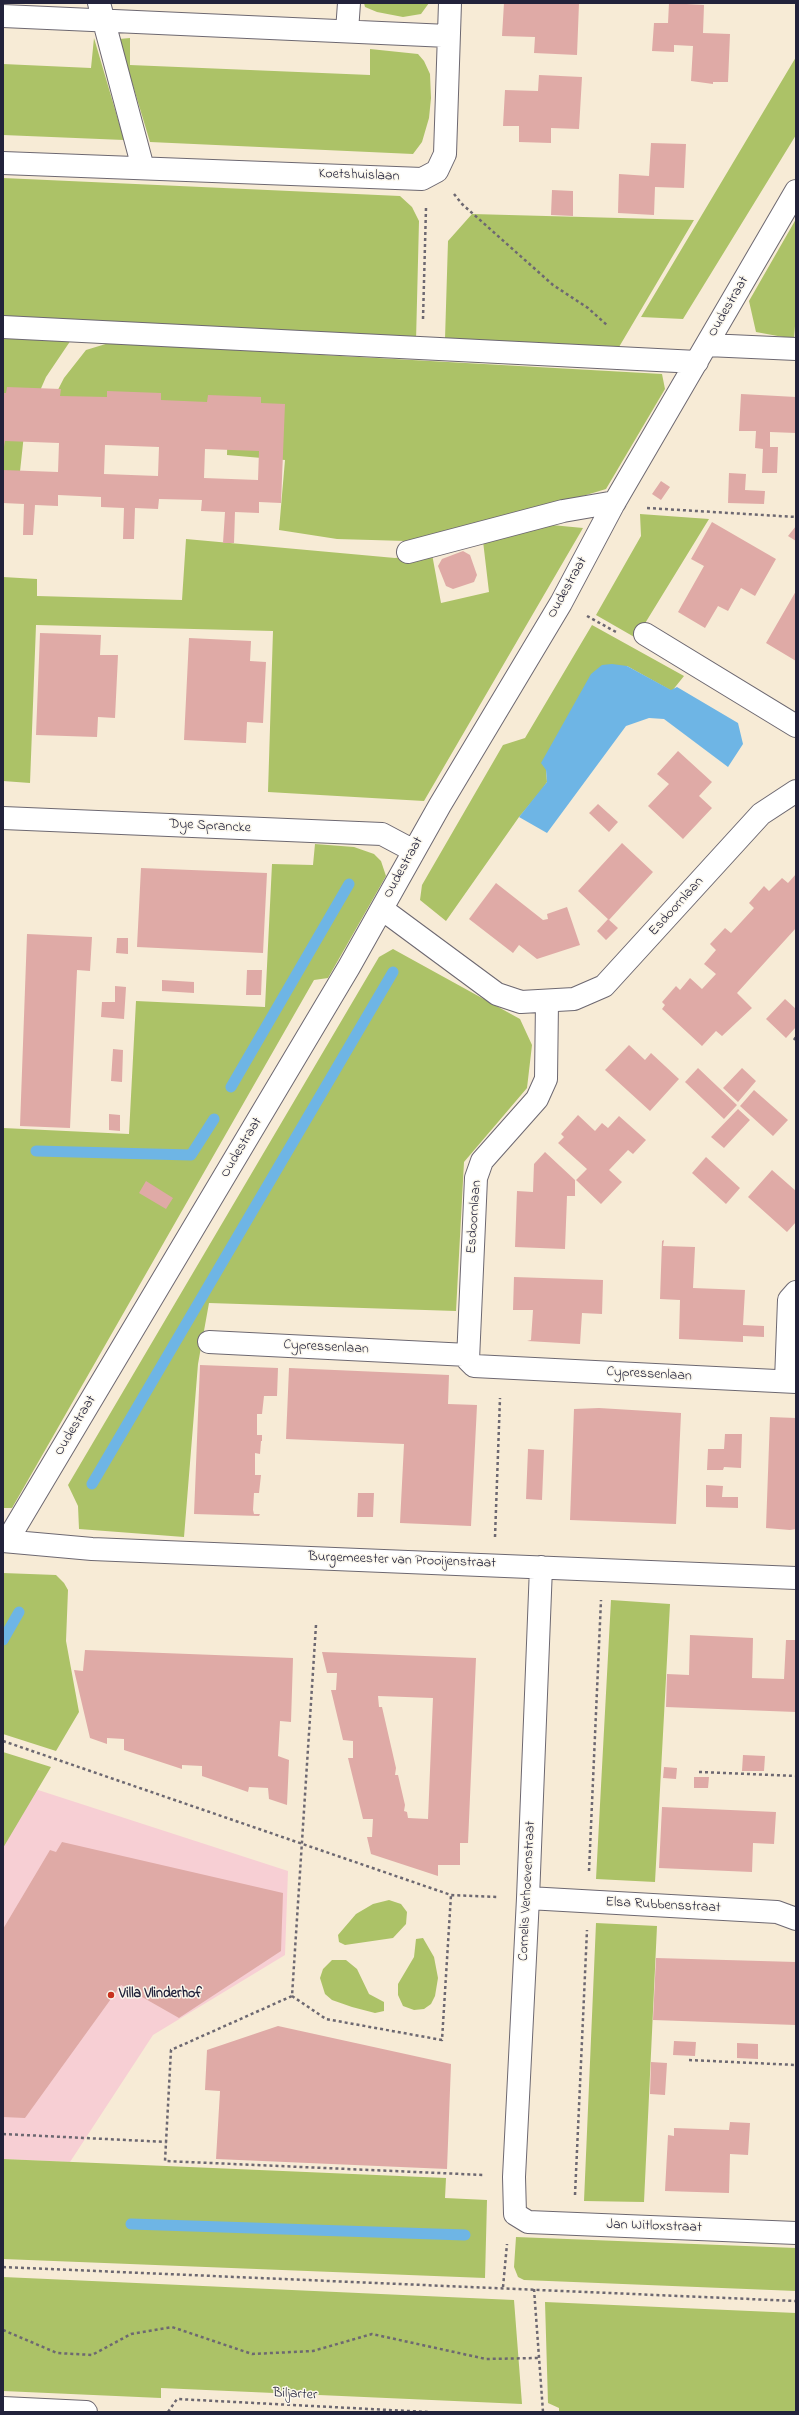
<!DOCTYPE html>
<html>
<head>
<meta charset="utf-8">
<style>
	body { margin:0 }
	#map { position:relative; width:799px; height:2415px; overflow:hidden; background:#f7ebd6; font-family:"Indie Flower",sans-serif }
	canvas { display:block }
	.frame { position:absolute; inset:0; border:4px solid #22223b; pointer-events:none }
</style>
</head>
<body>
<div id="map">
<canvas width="799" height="2415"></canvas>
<div class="frame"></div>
</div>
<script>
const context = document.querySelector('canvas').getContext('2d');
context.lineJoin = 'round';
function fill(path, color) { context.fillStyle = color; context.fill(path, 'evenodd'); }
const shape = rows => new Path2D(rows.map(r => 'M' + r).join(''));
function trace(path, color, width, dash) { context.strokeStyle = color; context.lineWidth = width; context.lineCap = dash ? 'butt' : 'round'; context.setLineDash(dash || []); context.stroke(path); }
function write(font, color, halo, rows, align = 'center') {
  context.font = font + ' "Indie Flower",sans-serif'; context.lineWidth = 3; context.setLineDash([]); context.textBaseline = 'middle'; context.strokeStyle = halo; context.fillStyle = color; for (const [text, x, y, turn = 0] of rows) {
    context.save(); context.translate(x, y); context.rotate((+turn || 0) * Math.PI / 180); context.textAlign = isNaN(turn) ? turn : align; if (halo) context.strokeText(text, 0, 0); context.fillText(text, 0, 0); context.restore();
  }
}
fill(shape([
	[35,1789,288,1871,285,1955,153,2035,70,2162,3,2159,3,1843]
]), '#f7cfd4');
fill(shape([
	[364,3,429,3,421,14,403,17,377,12,365,7],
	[94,38,124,140,3,135,3,64,91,68],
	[130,38,130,65,370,75,370,49,418,54,424,61,430,74,431,98,429,118,422,142,413,154,150,142,119,39],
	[796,57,796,135,683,319,641,317],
	[3,178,400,196,412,207,419,221,416,341,71,340,46,377,25,425,18,490,3,489],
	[472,214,694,220,619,347,445,339,448,241],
	[796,219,796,313,794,339,756,332,749,301],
	[109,343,662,374,665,389,606,489,550,506,406,541,337,539,279,530,285,460,227,455,228,411,45,415,64,378,86,350],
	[640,514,709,519,636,638,596,615,641,536],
	[541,524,583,528,424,801,268,792,273,631,36,625,30,783,3,781,3,577,37,579,37,596,182,600,186,539,395,558,432,554,441,603,489,592,483,541],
	[592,625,684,676,672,691,627,666,546,770,547,782,541,791,519,817,446,921,420,900,422,885,503,745,525,738],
	[315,844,354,847,374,854,381,861,386,876,328,978,314,980,12,1508,3,1508,3,1128,129,1134,136,1001,265,1007,272,864,313,865],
	[393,949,520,1019,532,1045,527,1088,464,1162,456,1311,209,1303,198,1364,184,1537,79,1529,78,1506,68,1485,379,957],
	[3,1573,56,1575,64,1583,68,1590,66,1641,79,1712,56,1751,3,1734],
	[611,1600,670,1604,655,1882,596,1879],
	[3,1752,51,1767,3,1848],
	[389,1900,401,1904,407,1912,406,1924,393,1938,345,1945,339,1942,338,1935,356,1914,373,1904],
	[596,1923,657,1926,644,2202,584,2201],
	[423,1938,434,1957,438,1978,435,1996,431,2004,424,2009,414,2010,403,2006,398,1995,398,1984,414,1957,416,1939],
	[332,1960,346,1960,357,1969,369,1994,384,2002,384,2011,375,2013,352,2007,332,2000,325,1994,320,1978,323,1969],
	[3,2159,446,2178,445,2198,487,2200,485,2278,3,2259],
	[516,2237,796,2248,796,2291,524,2280,518,2277,514,2267],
	[3,2277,514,2300,522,2404,161,2388,161,2398,3,2391],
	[545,2302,796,2313,796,2412,559,2412,559,2408,548,2403]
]), '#acc267');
fill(shape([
	[612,664,627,666,671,690,677,687,738,723,743,744,728,767,664,719,649,718,626,726,547,833,519,817,547,782,546,770,541,763,591,674,602,665]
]), '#6eb5e5');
trace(shape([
	[231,1087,349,884],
	[36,1151,191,1155,214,1119],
	[92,1484,393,972],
	[3,1640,19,1612],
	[131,2224,465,2235]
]), '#6eb5e5', 11);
fill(shape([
	[504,3,579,3,577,55,534,53,535,37,502,36],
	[669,3,704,5,703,33,730,34,728,82,713,82,713,84,691,81,693,46,674,45,674,52,652,51,654,23,668,23],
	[539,75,582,77,579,129,551,128,551,143,519,142,519,126,503,126,505,90,538,91],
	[651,143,686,144,684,188,655,187,654,215,618,213,619,174,649,176],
	[552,190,573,191,573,216,551,215],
	[7,387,61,389,60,396,107,397,107,391,161,393,161,400,207,402,208,395,261,397,261,403,285,404,281,503,259,502,259,513,235,512,234,543,223,543,225,512,201,511,202,500,159,499,158,509,135,508,134,539,123,539,124,508,101,507,101,497,58,495,58,506,35,505,33,535,23,535,24,504,3,503,3,470,58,472,59,443,5,441,3,453,3,393,6,393],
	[105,445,159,447,158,476,104,474],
	[205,449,259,451,258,480,204,478],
	[741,394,796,397,796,433,770,432,770,447,778,447,777,473,762,473,763,449,755,448,756,431,739,431],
	[729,473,746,474,745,490,765,491,764,504,728,503],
	[661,481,670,487,661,500,652,494],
	[712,522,776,559,755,596,741,588,728,611,718,606,705,628,678,612,704,566,691,559],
	[796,526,796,541,788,536],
	[463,551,470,555,477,575,474,582,453,589,446,586,438,566,442,559],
	[796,591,796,661,766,643],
	[40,633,101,635,100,655,118,655,115,718,98,717,97,737,36,735],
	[189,638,251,641,250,661,266,662,263,723,247,722,246,743,184,740],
	[678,751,712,782,699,796,712,808,683,839,648,806,669,784,657,774],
	[598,804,618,822,609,832,589,813],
	[622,843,653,872,609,920,578,891],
	[141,868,267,873,263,953,137,947],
	[796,874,796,928,737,993,752,1008,722,1036,716,1031,702,1046,662,1009,665,1005,662,1002,676,986,680,990,690,978,702,989,716,974,704,964,716,950,710,944,725,928,731,933,754,908,749,903,764,886,769,891,782,878,788,883],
	[496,883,543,920,548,919,547,914,567,907,580,945,537,959,519,945,513,953,469,919],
	[608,919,618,928,606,940,597,931],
	[27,934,92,937,90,971,77,970,70,1128,20,1126],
	[117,938,128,938,128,954,116,953],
	[247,970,262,970,261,995,246,995],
	[162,980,194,982,194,993,162,991],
	[115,986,126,987,124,1019,101,1017,102,1002,115,1002],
	[785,999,796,1009,796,1027,786,1038,766,1019],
	[629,1045,645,1060,651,1053,679,1079,650,1111,605,1070],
	[113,1049,123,1050,122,1082,111,1081],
	[698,1068,737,1105,724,1119,685,1082],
	[742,1068,756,1081,738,1102,723,1088],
	[754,1090,788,1120,773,1136,740,1106],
	[738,1109,750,1120,724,1148,711,1137],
	[109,1114,120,1115,120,1131,109,1130],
	[578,1115,595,1131,602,1123,608,1128,619,1116,646,1140,633,1154,628,1150,609,1170,622,1182,601,1204,576,1180,587,1169,558,1143,564,1137,561,1134],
	[545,1152,575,1180,575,1196,567,1196,565,1249,515,1247,517,1191,533,1192,534,1164],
	[706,1157,740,1188,726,1204,692,1173],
	[772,1170,796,1191,796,1222,787,1232,748,1197],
	[146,1181,173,1198,166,1209,139,1193],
	[664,1240,663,1246,695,1247,693,1288,745,1290,743,1325,764,1326,764,1337,743,1336,743,1342,679,1339,680,1300,660,1299,662,1241],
	[514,1277,603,1280,602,1314,582,1313,580,1344,527,1341,531,1340,533,1310,513,1310],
	[200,1365,278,1368,277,1396,264,1396,262,1414,257,1414,257,1435,262,1435,262,1441,261,1441,260,1454,255,1453,255,1475,261,1475,259,1493,254,1493,253,1510,254,1514,260,1514,259,1516,194,1514],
	[289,1368,449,1375,448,1404,477,1405,471,1526,400,1523,404,1444,286,1439],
	[599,1408,681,1413,676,1524,570,1520,574,1409],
	[770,1417,796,1418,796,1529,790,1530,766,1528],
	[725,1434,742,1434,741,1468,724,1467,723,1470,707,1470,708,1449,724,1449],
	[528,1449,544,1450,542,1500,526,1499],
	[706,1485,723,1486,722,1497,738,1497,738,1508,706,1507],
	[358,1493,374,1493,373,1517,357,1517],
	[690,1635,753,1638,752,1678,784,1679,786,1640,796,1640,796,1712,666,1707,667,1674,689,1675],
	[85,1650,293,1658,291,1722,280,1721,278,1756,289,1760,287,1805,269,1799,268,1788,249,1787,248,1792,202,1776,202,1766,182,1765,182,1769,124,1750,124,1739,107,1738,107,1744,90,1738,74,1670,83,1671],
	[322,1652,476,1658,468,1843,460,1843,460,1865,438,1865,438,1876,371,1854,367,1837,372,1837,373,1819,363,1819,348,1758,353,1758,353,1741,343,1740,331,1690,336,1690,337,1673,327,1673],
	[378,1696,433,1698,428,1819,408,1818,407,1812,404,1811,405,1805,398,1775,395,1775,396,1768,382,1707,379,1707],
	[743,1755,765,1756,764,1771,742,1771],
	[664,1767,677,1768,676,1779,663,1778],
	[694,1777,709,1777,708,1788,694,1788],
	[662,1807,776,1812,774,1844,753,1843,752,1872,659,1868],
	[62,1842,283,1893,281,1951,179,2018,121,1985,25,2118,3,2117,3,1929,50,1850,56,1852],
	[656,1958,796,1962,796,2025,653,2020],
	[278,2026,451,2064,447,2169,216,2159,220,2091,205,2090,207,2050],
	[674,2041,696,2042,695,2056,673,2055],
	[737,2043,758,2044,758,2059,737,2058],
	[651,2062,667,2063,665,2095,650,2094],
	[730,2122,750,2123,748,2155,730,2154,729,2193,665,2191,668,2135,674,2136,674,2128,729,2130]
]), '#dfaaa6');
const minor = shape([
	[99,3,143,168],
	[3,16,448,36],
	[347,31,349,3],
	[3,163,422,179,437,171,445,154,450,3],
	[3,327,697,362],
	[707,345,796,349],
	[408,552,563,511,615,502],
	[645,634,796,726],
	[3,818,382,834,414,851],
	[382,909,497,994,521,1002,574,999,604,986,761,814,796,791],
	[547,1002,546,1079,537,1099,482,1161,476,1178,468,1360,474,1366,796,1382],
	[209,1342,468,1355],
	[786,1381,789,1300,796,1292],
	[3,1541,92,1549,796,1578],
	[7,1541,349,967,440,805,561,603,613,505,796,191],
	[541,1567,528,1898,514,2177,515,2214,528,2222,796,2233],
	[528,1898,777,1912,796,1919],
	[3,2408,86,2412]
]);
trace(minor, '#6d6871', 24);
trace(shape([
	[454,194,462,204,553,285,588,308,608,326],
	[423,319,426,208],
	[647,508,796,517],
	[587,616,616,632],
	[794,1040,796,1037],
	[495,1537,500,1398],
	[316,1625,292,1996,171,2050,165,2161,484,2175],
	[3,1741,451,1895,499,1897],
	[699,1772,796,1776],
	[589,1871,601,1600],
	[292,1996,326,2019,442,2040,451,1895],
	[689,2060,796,2065],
	[3,2134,167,2142],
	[575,2195,587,1930],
	[3,2267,796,2301],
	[503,2287,507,2244],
	[534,2289,543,2412],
	[3,2330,57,2353,92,2355,131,2334,172,2327,252,2354,313,2351,372,2334,486,2359,538,2358],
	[168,2412,177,2399,428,2412]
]), '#6d6871', 2.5, [3, 3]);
trace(minor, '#fff', 22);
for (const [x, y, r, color] of [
	[111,1995,4,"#c8321e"]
]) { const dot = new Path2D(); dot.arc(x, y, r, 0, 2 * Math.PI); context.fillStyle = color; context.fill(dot); trace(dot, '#fbf7ec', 1.5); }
write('14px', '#22223b', '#fbf7ec', [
	["Koetshuislaan",359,176,2],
	["Oudestraat",729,307,-60],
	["Oudestraat",568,588,-61],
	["Dye Sprancke",210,827,3],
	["Oudestraat",404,868,-61],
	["Esdoornlaan",677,907,-48],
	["Oudestraat",242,1148,-59],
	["Esdoornlaan",475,1217,-86],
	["Cypressenlaan",326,1348,3],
	["Cypressenlaan",649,1375,3],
	["Oudestraat",76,1426,-59],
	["Burgemeester van Prooijenstraat",402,1561,2],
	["Cornelis Verhoevenstraat",528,1891,-87],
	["Elsa Rubbensstraat",663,1906,3],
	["Jan Witloxstraat",654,2227,2],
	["Biljarter",295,2395,3]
]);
write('bold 14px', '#22223b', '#fbf7ec', [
	["Villa Vlinderhof",119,1995]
], 'left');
</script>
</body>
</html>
